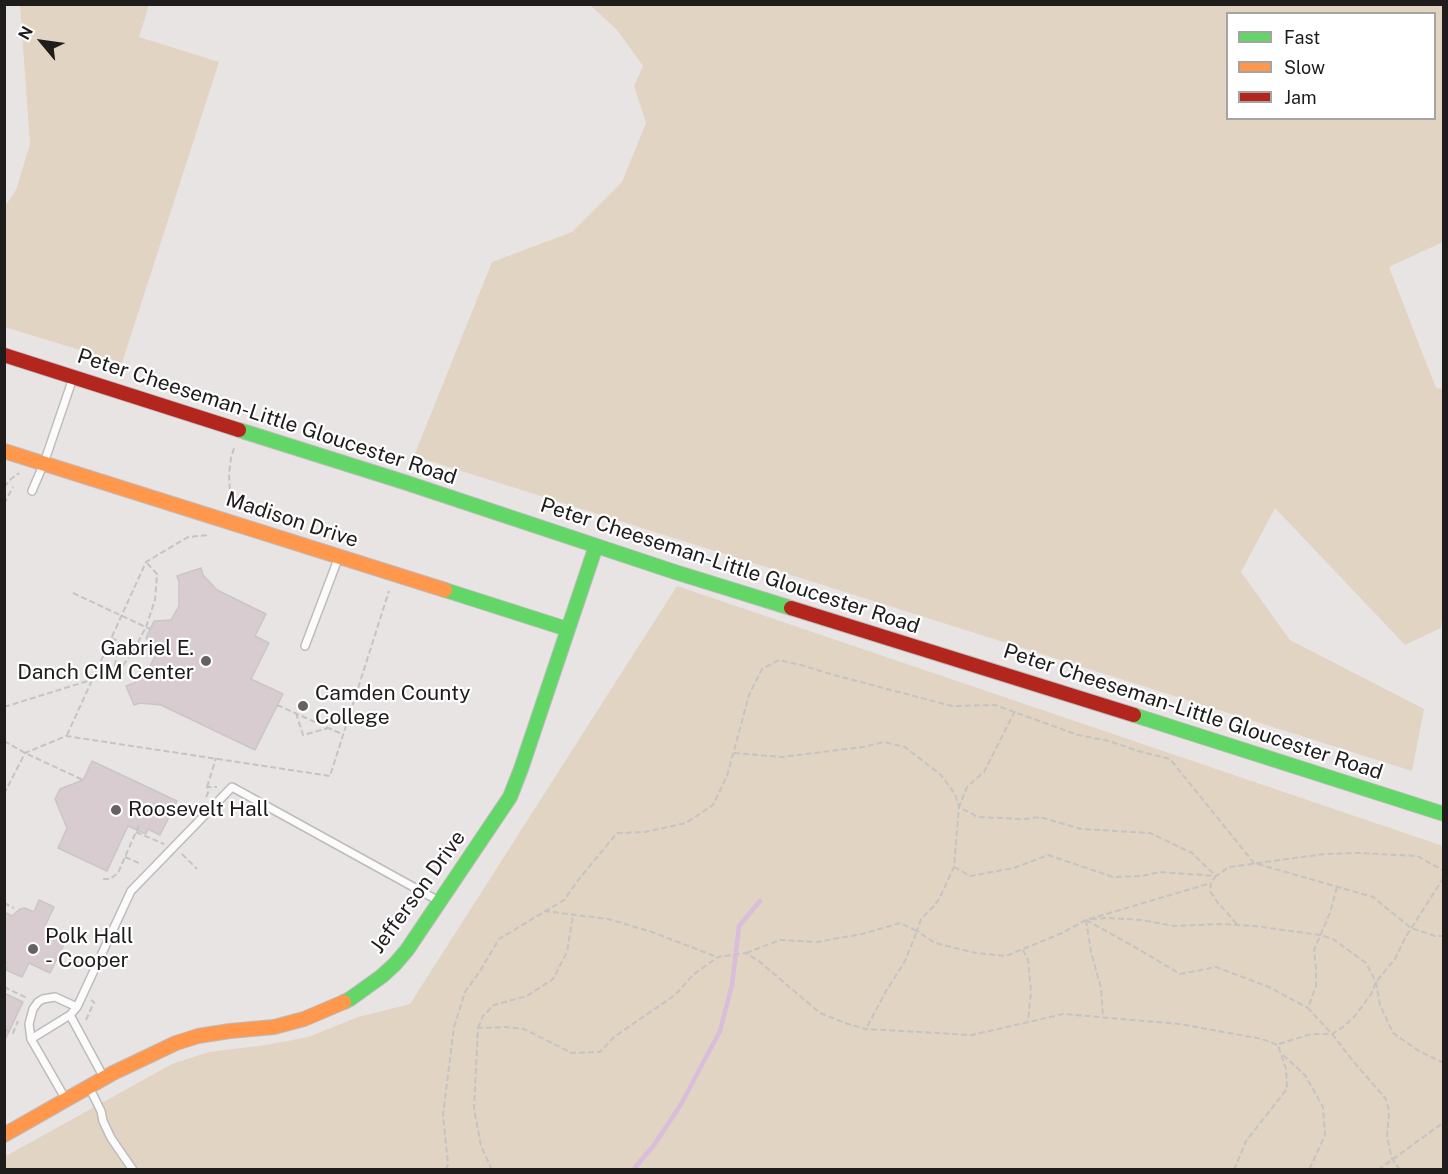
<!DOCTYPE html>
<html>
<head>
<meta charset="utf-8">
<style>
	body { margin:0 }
	#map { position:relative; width:1448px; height:1174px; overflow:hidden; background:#e9e4e4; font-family:"Public Sans",sans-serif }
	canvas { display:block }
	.frame { position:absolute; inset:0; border:6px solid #1f1c1c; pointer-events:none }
	.legend { position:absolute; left:1226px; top:12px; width:210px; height:108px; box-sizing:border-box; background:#fff; border:2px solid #a5a4a4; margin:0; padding:8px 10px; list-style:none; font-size:18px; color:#1f1c1c }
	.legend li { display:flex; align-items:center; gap:12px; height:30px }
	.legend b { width:30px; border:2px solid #a5a4a4 }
	.north { position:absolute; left:12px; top:12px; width:60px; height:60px; -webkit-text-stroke:4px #fff; paint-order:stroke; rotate:299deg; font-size:16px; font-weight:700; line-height:24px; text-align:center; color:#1f1c1c }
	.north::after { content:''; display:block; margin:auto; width:21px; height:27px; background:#1f1c1c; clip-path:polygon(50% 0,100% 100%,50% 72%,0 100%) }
</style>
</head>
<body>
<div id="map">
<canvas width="1448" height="1174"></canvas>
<div class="frame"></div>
<ul class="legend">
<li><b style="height:8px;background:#63d668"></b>Fast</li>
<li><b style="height:8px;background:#ff974d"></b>Slow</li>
<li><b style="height:8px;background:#b3261e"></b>Jam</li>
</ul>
<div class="north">N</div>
</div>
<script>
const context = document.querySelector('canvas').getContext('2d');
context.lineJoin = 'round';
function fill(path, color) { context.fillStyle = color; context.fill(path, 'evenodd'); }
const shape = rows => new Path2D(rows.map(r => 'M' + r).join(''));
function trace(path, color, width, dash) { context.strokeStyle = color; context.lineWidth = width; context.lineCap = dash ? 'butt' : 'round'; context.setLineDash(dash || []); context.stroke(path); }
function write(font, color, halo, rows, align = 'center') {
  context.font = font + ' "Public Sans",sans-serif'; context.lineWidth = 4.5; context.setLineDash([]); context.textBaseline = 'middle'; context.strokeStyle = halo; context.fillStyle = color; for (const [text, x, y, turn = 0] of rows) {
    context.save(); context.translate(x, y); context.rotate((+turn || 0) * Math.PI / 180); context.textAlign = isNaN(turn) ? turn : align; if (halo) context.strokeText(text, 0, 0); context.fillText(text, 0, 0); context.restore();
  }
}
fill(shape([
	[20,5,149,5,139,37,219,62,122,363,5,327,5,206,16,190,30,144],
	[590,5,1443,5,1443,242,1389,267,1436,388,1443,389,1444,598,1441,628,1405,645,1275,508,1241,572,1290,640,1424,709,1412,771,414,456,492,262,572,232,622,182,646,123,634,86,643,66,617,30],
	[1228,14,1434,14,1434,118,1228,118],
	[677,586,1443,846,1443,1169,5,1170,4,1157,172,1064,209,1052,266,1045,308,1037,358,1017,410,1004]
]), '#e1d4c2');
trace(shape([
	[633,1170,654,1145,680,1106,720,1031,732,985,739,926,760,901]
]), '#dabddb', 4.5);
const building = shape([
	[201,568,203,575,217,590,266,614,255,636,269,643,251,679,283,694,255,750,161,705,140,703,134,705,126,686,134,683,149,668,156,654,154,647,146,638,154,621,171,620,179,606,179,582,177,576,201,568],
	[92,761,177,801,160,835,148,829,146,834,128,826,107,871,58,848,67,828,55,799,60,789,83,780,92,761],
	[39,900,54,907,45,926,68,936,50,973,29,963,22,977,6,970,8,964,4,963,4,912,12,916,20,909,25,908,34,912,39,900],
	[4,993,23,1002,4,1042,4,993]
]);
fill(building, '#d9ccd0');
trace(building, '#cac6c6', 1.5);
const lane = shape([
	[32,491,44,463,73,378],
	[305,646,338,559],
	[70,1015,103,1076],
	[31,1039,70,1015,77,1007,131,891,232,787,437,900],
	[90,1089,101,1111,103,1121,111,1138,133,1170],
	[65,1098,31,1039,29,1024,33,1009,38,1002,43,999,55,997,77,1007]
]);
const fast = shape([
	[239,430,404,482,675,572,791,608],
	[445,590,567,629],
	[1134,715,1444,814],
	[344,1002,350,999,382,976,395,964,407,950,510,797,521,769,596,546]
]);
const slow = shape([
	[4,451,445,590],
	[4,1135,113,1073,176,1043,198,1036,230,1031,274,1027,304,1019,344,1002]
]);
const jam = shape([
	[4,355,239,430],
	[791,608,1134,715]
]);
trace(lane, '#bfbbbb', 10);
trace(fast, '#bfbbbb', 16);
trace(slow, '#bfbbbb', 16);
trace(jam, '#bfbbbb', 16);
trace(shape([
	[4,487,11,479,19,473],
	[4,504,13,487],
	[234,507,230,491,229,474,231,458,235,445],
	[73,593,150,629],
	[111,638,118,641,115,666,117,669,120,670,135,648,146,627,155,600,157,574,146,562],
	[277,705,344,735],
	[4,707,91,680],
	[1015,711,984,772,967,787,959,807,978,817,1023,819,1040,817,1081,829,1150,833,1192,853,1216,876,1211,883,1210,891,1218,903,1237,924],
	[296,713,303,735,329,728],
	[67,735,146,562,188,537,210,535],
	[4,741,25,753,83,780],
	[734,753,782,757,863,747,884,742,905,747,941,775,955,794,959,807,954,867,939,899,934,906,921,919,917,931,935,943,976,953,1006,956,1062,933,1086,920,1211,883],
	[207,787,216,758],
	[4,794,25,753,66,736,330,776,389,591],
	[206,797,208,793,207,787,217,787],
	[136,832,164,844],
	[182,854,197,869],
	[125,857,141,864],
	[954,867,970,876,1014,868,1048,855,1113,877,1142,876,1160,872,1216,876,1229,867,1324,854,1358,853,1417,856,1444,871],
	[103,879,110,879,118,873,139,825],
	[1337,887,1330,913,1314,950,1316,969,1316,986,1308,1008,1332,1034,1353,1061,1386,1099,1389,1111,1387,1137,1392,1159,1400,1170],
	[4,903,14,908],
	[544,911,608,919,652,932,717,957],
	[1091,919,1108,918,1142,920,1174,926,1220,924,1254,926,1320,935,1333,939,1366,963,1376,982,1380,1005,1393,1033,1419,1051,1444,1063],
	[1086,920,1133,946,1180,974,1216,967,1269,987,1308,1008],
	[1086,920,1091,952,1101,988,1103,1017],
	[1023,950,1028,960,1031,992,1028,1021],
	[746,953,780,940,817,942,862,934,900,923,917,931,905,961,886,991,866,1029],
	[4,987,27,998],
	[86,1020,94,1002,91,1000],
	[478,1028,483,1016,494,1005,527,996,553,979,567,952,573,915],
	[4,1029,13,1033,18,1021],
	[1279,1044,1311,1034,1332,1034,1343,1027,1355,1016,1371,994,1376,982,1395,959,1405,938,1444,877],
	[1283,1055,1305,1075,1323,1107,1325,1135,1309,1170],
	[446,1170,448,1164,443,1115,454,1027,465,992,480,971,499,939,564,900,579,879,617,833,645,832,686,823,713,805,727,776,749,695,762,669,779,660,801,665,834,675,952,706,995,705,1078,735,1109,741,1138,751,1170,759,1254,863,1373,897,1411,928,1435,936,1444,936],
	[492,1170,481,1146,474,1109,478,1028,505,1027,524,1029,572,1053,600,1052,614,1037,675,995,694,974,718,957,746,953,760,962,820,1013,845,1023,866,1029,972,1035,1063,1014,1180,1024,1262,1039,1278,1045,1286,1069,1287,1089,1246,1141,1234,1170],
	[1378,1170,1444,1122],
	[1443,1170,1444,1169]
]), '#c6c3c3', 2, [6, 3]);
trace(lane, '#fcfbfb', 7);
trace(fast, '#63d668', 14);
trace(slow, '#ff974d', 14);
trace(jam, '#b3261e', 14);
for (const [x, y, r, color] of [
	[206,661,6,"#666262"],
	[303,706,6,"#666262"],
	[116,810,6,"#666262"],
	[33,949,6,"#666262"]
]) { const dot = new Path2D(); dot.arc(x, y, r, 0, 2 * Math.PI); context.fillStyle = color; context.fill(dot); trace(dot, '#fff', 2); }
write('21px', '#1f1c1c', '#fff', [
	["Peter Cheeseman-Little Gloucester Road",267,417,18],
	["Madison Drive",292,520,18],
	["Peter Cheeseman-Little Gloucester Road",730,566,18],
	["Peter Cheeseman-Little Gloucester Road",1193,712,18],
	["Jefferson Drive",418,892,-54]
]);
write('21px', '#1f1c1c', '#fff', [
	["Gabriel E.",194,649,"right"],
	["Danch CIM Center",194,673,"right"],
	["Camden County",315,694],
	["College",315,718],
	["Roosevelt Hall",128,810],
	["Polk Hall",45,937],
	["- Cooper",45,961]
], 'left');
</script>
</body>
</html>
